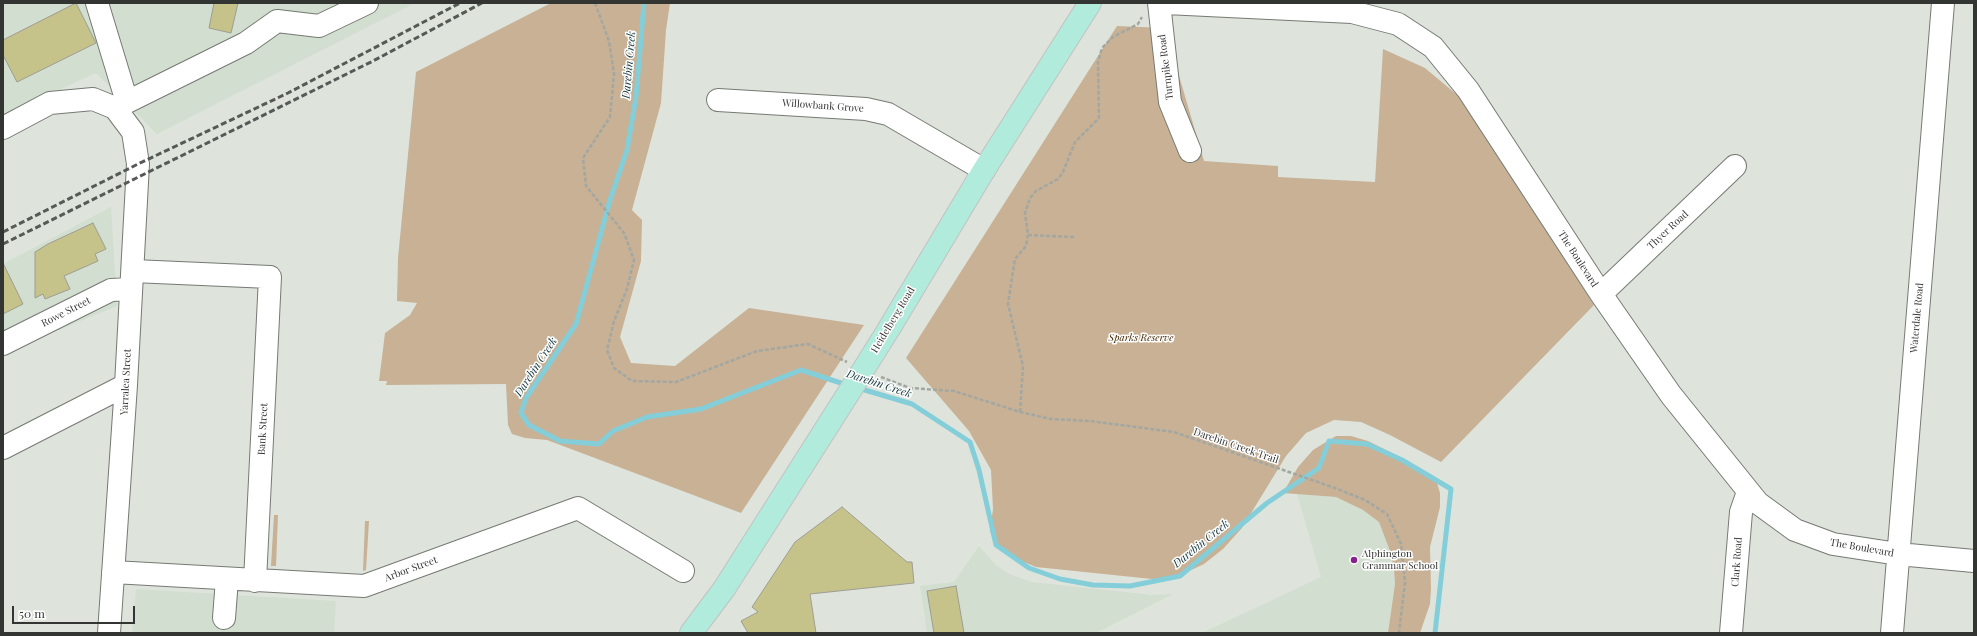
<!DOCTYPE html>
<html>
<head>
<meta charset="utf-8">
<style>
	body { margin:0 }
	#map { position:relative; width:1977px; height:636px; overflow:hidden; background:#dee4dc; font-family:"Playfair Display",serif }
	canvas { display:block }
	.frame { position:absolute; inset:0; border:4px solid #333532; pointer-events:none }
	.scale { position:absolute; left:12px; top:606px; width:123px; height:18px; box-sizing:border-box; border:2px solid #333532; border-top:0; padding-left:5px; font-size:12px; line-height:14px; white-space:nowrap; color:#333532; -webkit-text-stroke:3px #fff; paint-order:stroke }
</style>
</head>
<body>
<div id="map">
<canvas width="1977" height="636"></canvas>
<div class="frame"></div>
<div class="scale">50 m</div>
</div>
<script>
const context = document.querySelector('canvas').getContext('2d');
context.lineJoin = 'round';
function fill(path, color) { context.fillStyle = color; context.fill(path, 'evenodd'); }
const shape = rows => new Path2D(rows.map(r => 'M' + r).join(''));
function trace(path, color, width, dash) { context.strokeStyle = color; context.lineWidth = width; context.lineCap = dash ? 'butt' : 'round'; context.setLineDash(dash || []); context.stroke(path); }
function write(font, color, halo, rows, align = 'center') {
  context.font = font + ' "Playfair Display",serif'; context.lineWidth = 3; context.setLineDash([]); context.textBaseline = 'middle'; context.strokeStyle = halo; context.fillStyle = color; for (const [text, x, y, turn = 0] of rows) {
    context.save(); context.translate(x, y); context.rotate((+turn || 0) * Math.PI / 180); context.textAlign = isNaN(turn) ? turn : align; if (halo) context.strokeText(text, 0, 0); context.fillText(text, 0, 0); context.restore();
  }
}
fill(shape([
	[3,3,415,3,157,134,96,73,3,116],
	[111,207,117,306,3,353,3,264],
	[1297,494,1336,497,1363,510,1379,522,1390,551,1394,569,1395,584,1388,633,1202,633,1321,577],
	[979,546,996,565,1009,574,1032,582,1153,595,1173,594,1096,633,927,633,920,586,954,582],
	[136,589,336,601,334,633,132,633]
]), '#d2decf');
fill(shape([
	[551,3,670,3,666,30,661,103,632,210,642,220,641,261,620,337,631,363,675,366,749,308,864,325,741,513,547,440,525,438,512,434,508,425,506,384,386,385,387,381,379,381,385,333,410,315,417,303,397,301,398,258,416,72],
	[1117,26,1165,28,1204,161,1278,166,1278,177,1375,182,1383,49,1425,68,1462,99,1594,305,1441,462,1390,435,1361,422,1334,420,1306,433,1286,456,1242,528,1223,549,1204,564,1174,578,1152,579,1036,567,1007,555,995,544,990,531,993,509,991,470,969,431,906,358],
	[1336,436,1351,436,1368,441,1400,457,1432,475,1437,483,1440,493,1440,507,1430,547,1431,589,1430,604,1420,633,1388,633,1395,584,1394,569,1390,551,1379,522,1363,510,1336,497,1283,493,1298,467,1313,450],
	[274,515,278,515,276,566,271,566],
	[365,521,369,521,366,570,363,571]
]), '#c8b195');
trace(shape([
	[644,3,636,97,627,150,610,200,576,324,526,398,521,413,529,425,560,441,599,444,613,431,647,417,701,409,801,370,847,385],
	[858,388,912,404,970,442,979,470,996,545,1029,568,1060,579,1093,585,1130,586,1180,576,1267,503,1319,468,1329,441,1367,444,1402,460,1451,489,1435,633]
]), '#84ceda', 5);
const building = shape([
	[76,3,96,43,17,82,3,55,3,40,76,3],
	[214,3,238,3,231,33,209,28,214,3],
	[93,223,106,249,95,254,98,261,64,276,70,289,45,299,43,294,35,298,35,252,48,244,93,223],
	[3,263,23,304,3,314,3,263],
	[842,507,907,562,912,562,914,583,810,594,816,633,748,633,741,621,758,612,752,607,795,542,842,507],
	[956,586,964,633,934,633,927,591,956,586]
]);
fill(building, '#c6c38a');
trace(building, '#9d9d94', 1);
const minor = shape([
	[97,3,127,102],
	[1159,3,1170,102,1190,151],
	[1166,3,1352,12,1398,24,1433,47,1468,90,1601,294,1671,395,1758,503,1795,530,1833,544,1898,554,1974,561],
	[718,100,866,109,888,114,984,170],
	[115,108,246,43,277,21,319,26,367,3],
	[3,128,50,103,93,99,115,108,133,132,138,164,126,385,109,633],
	[133,271,270,277,255,581],
	[1601,294,1735,166],
	[3,344,111,290,131,289],
	[3,448,126,385],
	[113,572,364,586,578,508,683,571],
	[224,618,227,579],
	[1731,633,1741,512,1748,492],
	[1892,633,1943,3]
]);
const major = shape([
	[890,327,984,170,1090,3],
	[691,633,724,589,860,375]
]);
trace(minor, '#757a73', 24);
trace(major, '#c2c2c2', 24);
trace(shape([
	[595,3,609,41,614,74,610,117,583,158,586,186,624,233,634,260,627,289,614,321,607,350,614,368,632,381,676,382,757,351,808,344,847,362],
	[1028,235,1075,237],
	[881,377,910,388,954,391,1020,412,1051,419,1090,421,1174,432,1335,488,1365,500,1387,514,1401,544,1405,582,1399,633],
	[1020,412,1023,366,1008,304,1015,259,1026,246,1028,235,1025,213,1030,198,1036,191,1058,179,1063,172,1075,142,1099,118,1098,62,1102,48,1113,37,1138,24,1142,17]
]), '#a3a7a1', 2.5, [4, 2]);
trace(minor, '#fff', 22);
trace(major, '#b1ebdb', 22);
trace(shape([
	[3,232,138,164,288,93,460,3],
	[3,244,373,61,482,3]
]), '#565955', 3, [6, 3]);
const majorBridge = shape([
	[860,375,890,327]
]);
trace(majorBridge, '#c2c2c2', 24, []);
trace(majorBridge, '#b1ebdb', 22);
for (const [x, y, r, color] of [
	[1354,560,4,"#882189"]
]) { const dot = new Path2D(); dot.arc(x, y, r, 0, 2 * Math.PI); context.fillStyle = color; context.fill(dot); trace(dot, '#fff', 1.5); }
write('10px', '#333532', '#fff', [
	["Turnpike Road",1166,67,-97],
	["Willowbank Grove",823,106,4],
	["Thyer Road",1668,230,-43],
	["The Boulevard",1578,259,57],
	["Rowe Street",66,312,-27],
	["Waterdale Road",1917,318,-85],
	["Heidelberg Road",893,320,-59],
	["Yarralea Street",126,382,-87],
	["Bank Street",263,429,-87],
	["Darebin Creek Trail",1236,446,19],
	["The Boulevard",1862,548,10],
	["Clark Road",1737,562,-86],
	["Arbor Street",411,569,-20]
]);
write('italic 10px', '#402600', '#fff', [
	["Sparks Reserve",1141,338]
]);
write('10px', '#333532', '#fff', [
	["Alphington",1362,554],
	["Grammar School",1362,566]
], 'left');
write('italic 11px', '#10353b', '#fff', [
	["Darebin Creek",629,65,-85],
	["Darebin Creek",536,367,-57],
	["Darebin Creek",879,384,18],
	["Darebin Creek",1201,544,-39]
]);
</script>
</body>
</html>
